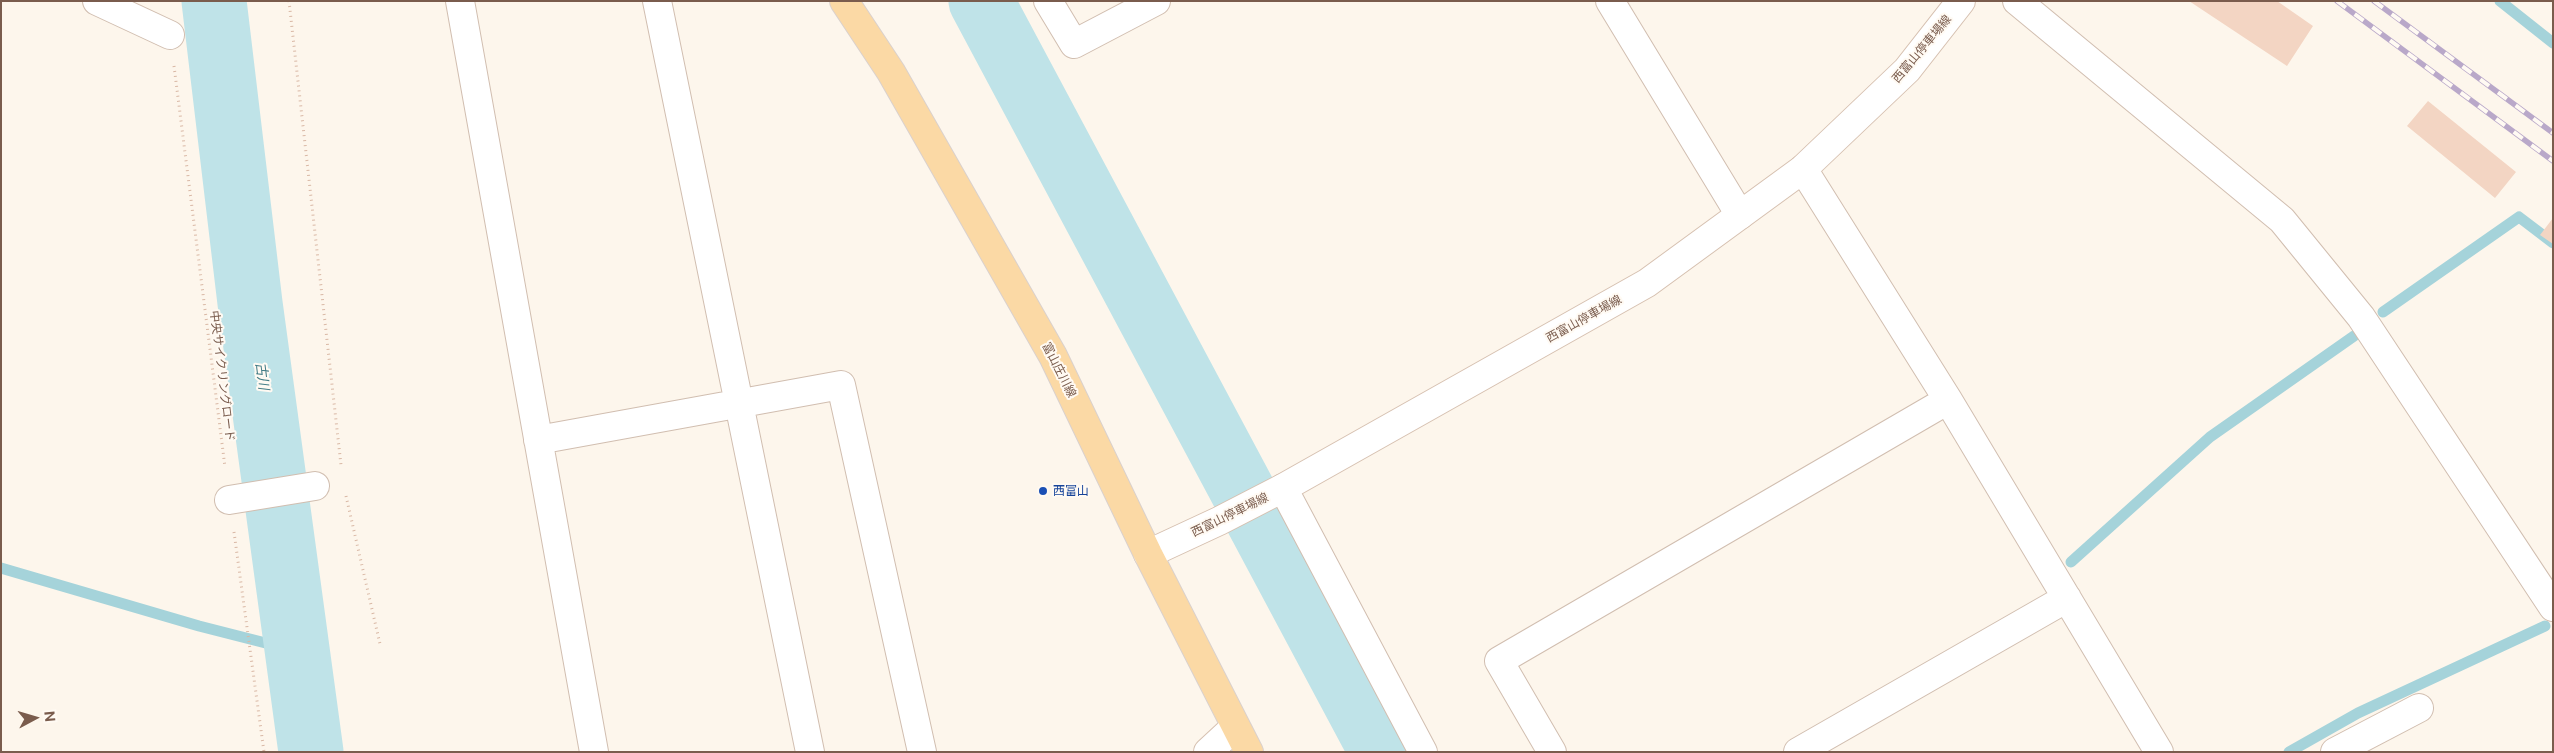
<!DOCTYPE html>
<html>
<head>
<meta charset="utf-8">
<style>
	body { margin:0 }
	#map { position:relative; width:2554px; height:753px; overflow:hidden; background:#fdf6ec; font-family:"Public Sans",sans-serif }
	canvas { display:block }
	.frame { position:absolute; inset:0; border:2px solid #7a5c4d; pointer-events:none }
	.north { position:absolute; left:10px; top:693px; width:50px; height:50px; -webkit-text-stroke:4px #fffaf3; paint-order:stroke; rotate:84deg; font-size:14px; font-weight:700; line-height:20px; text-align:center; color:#7a5c4d }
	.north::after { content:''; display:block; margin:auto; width:18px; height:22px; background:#7a5c4d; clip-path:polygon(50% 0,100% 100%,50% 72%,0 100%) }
</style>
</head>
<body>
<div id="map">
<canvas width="2554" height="753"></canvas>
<div class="frame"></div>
<div class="north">N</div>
</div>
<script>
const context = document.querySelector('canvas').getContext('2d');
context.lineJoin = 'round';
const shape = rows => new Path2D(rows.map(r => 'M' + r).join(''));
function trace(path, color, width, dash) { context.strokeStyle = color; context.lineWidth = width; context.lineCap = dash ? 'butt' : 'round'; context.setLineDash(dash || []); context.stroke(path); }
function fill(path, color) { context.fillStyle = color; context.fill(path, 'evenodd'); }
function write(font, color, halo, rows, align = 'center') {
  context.font = font + ' "Public Sans","Noto Sans JP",sans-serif'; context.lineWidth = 4; context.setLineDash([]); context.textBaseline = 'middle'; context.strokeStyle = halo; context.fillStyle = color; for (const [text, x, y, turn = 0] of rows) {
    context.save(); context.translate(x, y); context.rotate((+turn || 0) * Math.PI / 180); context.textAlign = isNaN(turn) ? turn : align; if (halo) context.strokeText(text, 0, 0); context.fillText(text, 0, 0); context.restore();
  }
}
trace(shape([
	[2500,1,2553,43],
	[2383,312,2519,217,2553,243],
	[2071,562,2210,437,2354,336],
	[1,568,199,626,297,651],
	[2289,752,2358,713,2545,626]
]), '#a5d3da', 11);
trace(shape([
	[214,1,250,303,311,752],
	[981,1,1382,752]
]), '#bfe3e8', 65);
fill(shape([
	[2189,1,2277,1,2313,26,2287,66],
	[2428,101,2516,172,2495,198,2407,126],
	[2553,218,2553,244,2540,235]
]), '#f3d5c3');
const street = shape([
	[97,1,170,35],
	[460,1,594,752],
	[657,1,810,752],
	[1048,1,1074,44,1156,1],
	[1610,1,1740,215],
	[2017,1,2282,220,2361,317,2553,607],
	[1803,169,1948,400,2159,752],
	[538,440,841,385,922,752],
	[1283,488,1423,752],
	[229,500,315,486],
	[1552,752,1499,661,1948,400],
	[1798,752,2067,598],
	[2335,752,2419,708]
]);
const secondary = shape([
	[1148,554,1219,521,1283,488,1647,283,1803,169,1907,70,1961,1],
	[1208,752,1235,727]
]);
const primary = shape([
	[844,1,891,72,1053,356,1148,554,1249,752]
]);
trace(street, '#d1beb0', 30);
trace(secondary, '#d6c0b0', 30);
trace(primary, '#dad1cd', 30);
trace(shape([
	[289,1,341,465],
	[174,66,225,467],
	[346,496,380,644],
	[234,532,264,752]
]), '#d9b8a5', 3, [1, 4]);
trace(street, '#fff', 28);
trace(secondary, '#fff', 28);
trace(primary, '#fbd9a5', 28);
const rail = shape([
	[2337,1,2553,161],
	[2374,1,2553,133]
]);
trace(rail, '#b9a8c9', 5.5);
trace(rail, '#fffaf3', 4, [11]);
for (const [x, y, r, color] of [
	[1043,491,5,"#1a4fb4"]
]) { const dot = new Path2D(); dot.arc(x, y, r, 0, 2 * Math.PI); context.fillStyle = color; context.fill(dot); trace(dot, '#fffaf3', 2); }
write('12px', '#7a5c4d', '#fffaf3', [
	["西富山停車場線",1922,49,-50],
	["西富山停車場線",1584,319,-29],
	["富山庄川線",1059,370,63],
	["中央サイクリングロード",222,376,83],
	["西富山停車場線",1230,515,-26]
]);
write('12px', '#164399', '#fffaf3', [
	["西富山",1053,491]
], 'left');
write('italic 14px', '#437c86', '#fffaf3', [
	["古川",262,376,83]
]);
</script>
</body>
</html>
